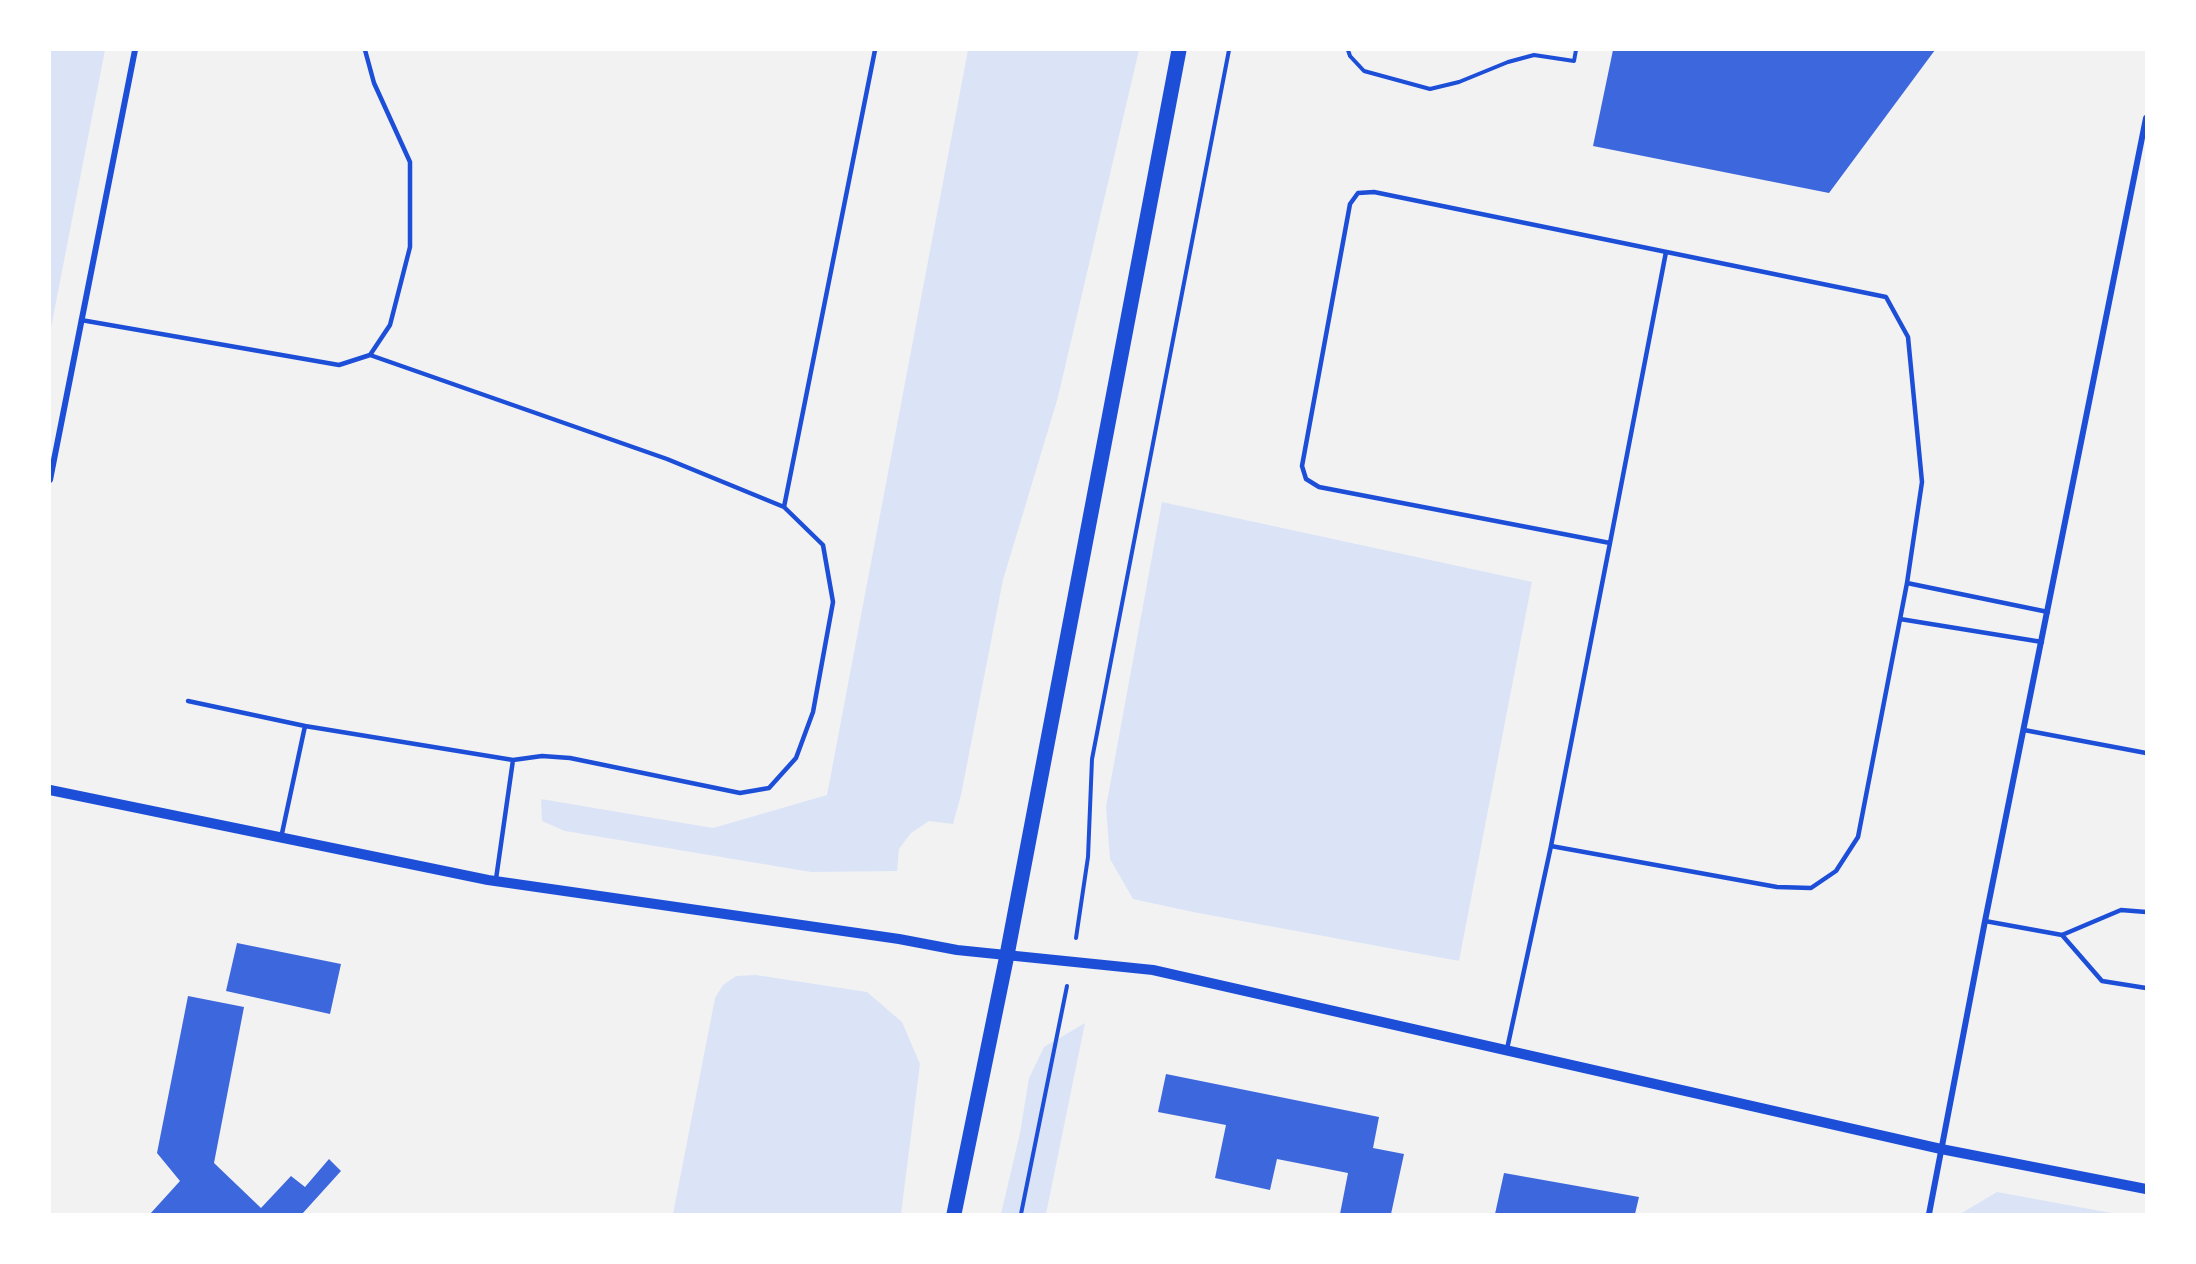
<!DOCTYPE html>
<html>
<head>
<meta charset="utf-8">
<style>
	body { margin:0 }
	#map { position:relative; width:2196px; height:1264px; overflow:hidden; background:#f2f2f2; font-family:"Archivo Narrow",sans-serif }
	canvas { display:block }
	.frame { position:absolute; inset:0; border:51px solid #fff; pointer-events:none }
</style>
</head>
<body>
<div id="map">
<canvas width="2196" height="1264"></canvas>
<div class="frame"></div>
</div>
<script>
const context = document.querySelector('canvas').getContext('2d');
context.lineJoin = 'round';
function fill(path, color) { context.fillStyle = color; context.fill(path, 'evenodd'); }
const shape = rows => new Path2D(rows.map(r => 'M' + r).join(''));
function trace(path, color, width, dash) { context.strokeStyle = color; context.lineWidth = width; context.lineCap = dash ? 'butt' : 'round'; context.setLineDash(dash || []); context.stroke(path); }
fill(shape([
	[50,50,105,50,50,333],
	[968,50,1139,50,1058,397,1003,580,961,795,953,824,929,821,911,833,899,849,897,871,811,872,565,831,542,821,541,799,713,828,827,795],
	[1162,502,1532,582,1459,961,1193,912,1133,899,1110,859,1106,807],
	[756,975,867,992,902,1022,920,1064,901,1214,673,1214,715,998,723,985,736,976],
	[1085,1023,1046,1214,1001,1214,1020,1133,1029,1078,1044,1047],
	[1997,1192,2117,1214,1960,1214]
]), '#dbe4f7');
fill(shape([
	[1613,50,1935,50,1829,193,1593,146],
	[237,943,341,964,330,1014,226,991],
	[188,996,244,1007,214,1163,261,1208,291,1176,305,1187,329,1159,341,1171,302,1214,150,1214,180,1181,157,1153],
	[1166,1074,1379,1117,1373,1148,1404,1154,1391,1214,1340,1214,1348,1173,1277,1159,1270,1190,1215,1178,1226,1125,1158,1112],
	[1504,1173,1639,1197,1635,1214,1495,1214]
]), '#3d67dc');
trace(shape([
	[1348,50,1350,56,1364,71,1430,89,1459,82,1508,62,1534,55,1574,61,1576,50],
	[1076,938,1088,857,1092,759,1229,50],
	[1021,1214,1067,986]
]), '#1d4ed8', 4);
trace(shape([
	[81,320,339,365,370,355,390,325,410,247,410,162,374,83,365,50],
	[784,507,875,50],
	[1610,543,1666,252],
	[1907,583,2048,612],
	[1900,619,2042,642],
	[188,701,305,726,513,760,542,756,570,758,740,793,769,788,796,758,813,712,833,602,823,545,784,507,667,459,370,355],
	[2024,730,2146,753],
	[281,838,305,726],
	[496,879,513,760],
	[1985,921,2062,935,2121,910,2146,912],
	[2062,935,2102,981,2146,988],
	[1507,1049,1551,846,1610,543,1319,487,1306,479,1302,466,1350,204,1358,193,1374,192,1886,297,1908,337,1922,482,1907,583,1858,837,1836,871,1811,888,1777,887,1551,846]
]), '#1d4ed8', 4.5);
trace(shape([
	[50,480,135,50],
	[1929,1214,1985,921,2146,118]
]), '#1d4ed8', 6);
trace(shape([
	[50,790,488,880,899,939,957,950,1153,970,1941,1149,2146,1189]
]), '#1d4ed8', 10);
trace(shape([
	[954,1214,1007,955,1179,50]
]), '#1d4ed8', 15);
</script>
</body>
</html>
